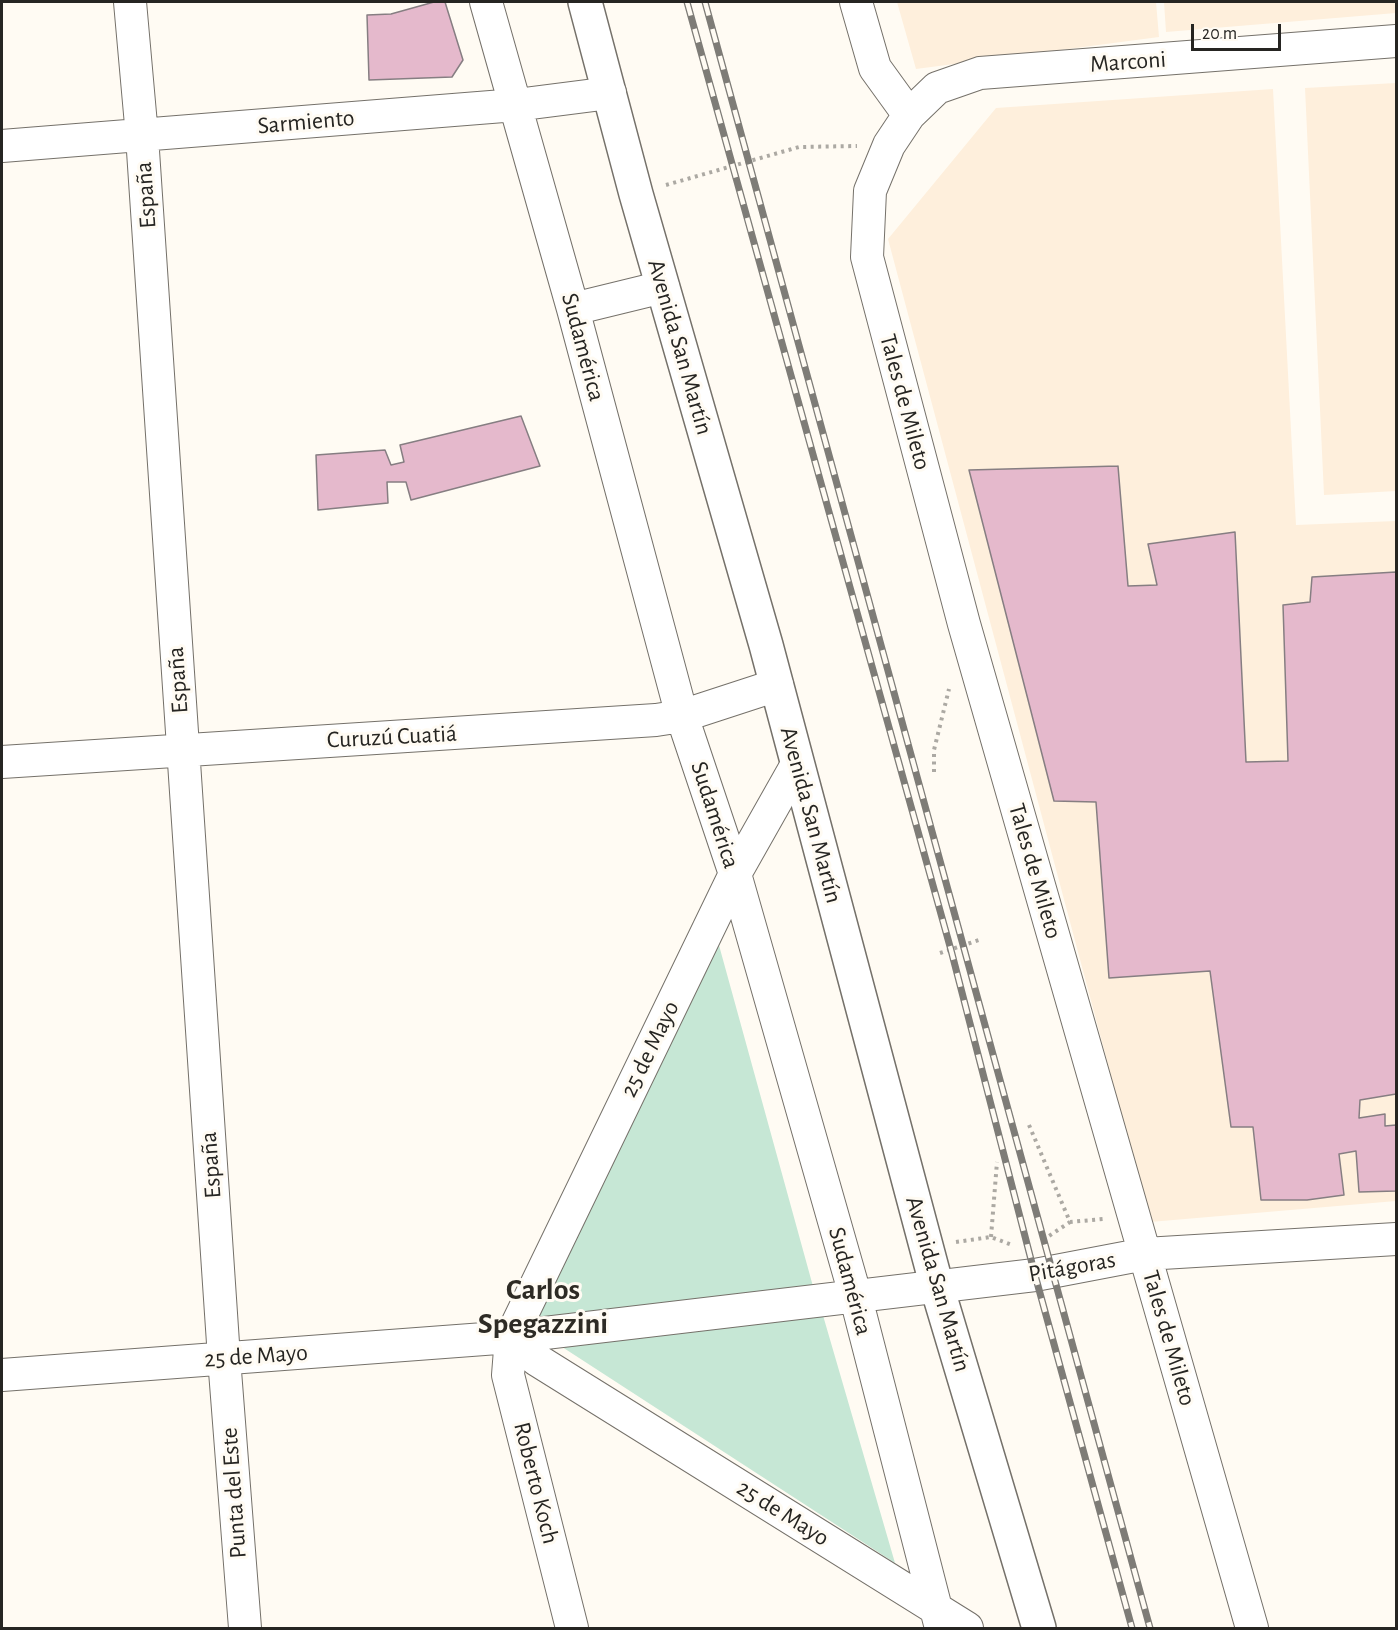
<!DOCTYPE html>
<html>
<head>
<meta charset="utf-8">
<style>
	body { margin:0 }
	#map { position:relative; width:1398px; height:1630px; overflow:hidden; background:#fffbf3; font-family:"Alegreya Sans",sans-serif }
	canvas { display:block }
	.frame { position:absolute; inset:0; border:3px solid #262522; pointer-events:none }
	.scale { position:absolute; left:1191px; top:24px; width:90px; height:27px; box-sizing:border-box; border:3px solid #262522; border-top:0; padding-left:8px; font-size:18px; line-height:21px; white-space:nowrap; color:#262522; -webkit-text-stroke:4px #fffbf3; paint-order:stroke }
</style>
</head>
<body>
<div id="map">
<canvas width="1398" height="1630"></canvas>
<div class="frame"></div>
<div class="scale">20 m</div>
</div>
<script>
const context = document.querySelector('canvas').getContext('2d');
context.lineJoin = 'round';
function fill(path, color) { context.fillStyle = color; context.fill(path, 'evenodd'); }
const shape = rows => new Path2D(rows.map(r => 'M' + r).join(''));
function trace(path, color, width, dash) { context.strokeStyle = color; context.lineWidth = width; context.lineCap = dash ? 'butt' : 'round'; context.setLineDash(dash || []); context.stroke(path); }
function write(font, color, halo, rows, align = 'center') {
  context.font = font + ' "Alegreya Sans",sans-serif'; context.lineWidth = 6; context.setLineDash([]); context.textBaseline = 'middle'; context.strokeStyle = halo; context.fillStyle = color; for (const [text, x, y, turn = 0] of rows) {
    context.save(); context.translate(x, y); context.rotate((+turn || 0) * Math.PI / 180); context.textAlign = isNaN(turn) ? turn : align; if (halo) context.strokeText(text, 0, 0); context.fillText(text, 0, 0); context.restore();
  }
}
fill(shape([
	[897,2,1156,2,1159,37,916,69],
	[1164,2,1396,2,1396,13,1166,32],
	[1396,83,1396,491,1324,495,1305,88],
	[1273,89,1296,525,1396,521,1396,1201,1150,1222,888,239,996,108]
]), '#feefdc');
fill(shape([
	[717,938,814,1290,536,1321],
	[822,1312,895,1563,556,1343]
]), '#c6e7d5');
const building = shape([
	[434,2,445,2,463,60,452,77,369,80,367,15,391,14,434,2],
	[521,416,540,466,411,500,406,482,387,482,388,503,318,510,316,455,385,450,391,465,404,462,400,445,521,416],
	[1118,466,1128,586,1157,585,1148,544,1235,532,1246,762,1288,761,1283,605,1310,602,1312,577,1396,572,1396,1094,1360,1100,1359,1118,1385,1114,1385,1126,1396,1125,1396,1191,1359,1192,1356,1151,1339,1154,1344,1195,1307,1200,1261,1200,1253,1127,1231,1127,1210,971,1109,978,1096,802,1054,801,969,470,1118,466]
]);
fill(building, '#e5b9cc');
trace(building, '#867e82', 1.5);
const minor = shape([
	[130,2,142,136,224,1358,245,1628],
	[486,2,573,309,682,716,735,874,856,1298,941,1628],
	[856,2,875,68,909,115],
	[2,146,516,105,610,93],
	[573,309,663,287],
	[2,762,656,720,682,716,777,685],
	[511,1337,537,1360,967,1628],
	[2,1375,511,1337,1035,1275,1145,1254,1396,1239],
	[572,1628,508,1375,511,1337,735,874,796,766],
	[1252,1628,964,624,867,257,870,191,889,145,909,115,937,88,980,73,1396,41]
]);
const major = shape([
	[585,2,636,194,766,645,937,1287,1039,1628]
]);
trace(minor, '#75716a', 34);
trace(major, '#75716a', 36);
trace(shape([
	[666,185,799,147,857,146],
	[934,772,934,750,949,689],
	[940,953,979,940],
	[1029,1125,1070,1222,1103,1219],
	[991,1237,997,1162],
	[1043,1240,1070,1222],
	[956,1242,991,1237,1012,1245]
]), '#aca9a3', 4, [3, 4.5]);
trace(minor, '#fff', 32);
trace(major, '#fff', 33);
const rail = shape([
	[687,2,951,950,1035,1275,1132,1628],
	[705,2,1150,1628]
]);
trace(rail, '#7e7c77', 7);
trace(rail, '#fffbf3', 4.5, [14]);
write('24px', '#262522', '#fffbf3', [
	["Marconi",1128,62,-4],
	["Sarmiento",306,122,-5],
	["España",146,195,-94],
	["Sudamérica",583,347,75],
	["Avenida San Martín",680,347,74],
	["Tales de Mileto",905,402,75],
	["España",178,680,-94],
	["Curuzú Cuatiá",392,737,-3],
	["Sudamérica",715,815,72],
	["Avenida San Martín",811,815,75],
	["Tales de Mileto",1035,871,74],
	["25 de Mayo",650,1049,-64],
	["España",211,1165,-94],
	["Pitágoras",1072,1267,-10],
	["Sudamérica",850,1281,75],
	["Avenida San Martín",938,1284,74],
	["Tales de Mileto",1169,1338,74],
	["25 de Mayo",256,1356,-4],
	["Roberto Koch",536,1483,76],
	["Punta del Este",234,1493,-94],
	["25 de Mayo",783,1513,32]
]);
write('bold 30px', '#2e2b25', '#fffbf3', [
	["Carlos",543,1290],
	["Spegazzini",543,1324]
]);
</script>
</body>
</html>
